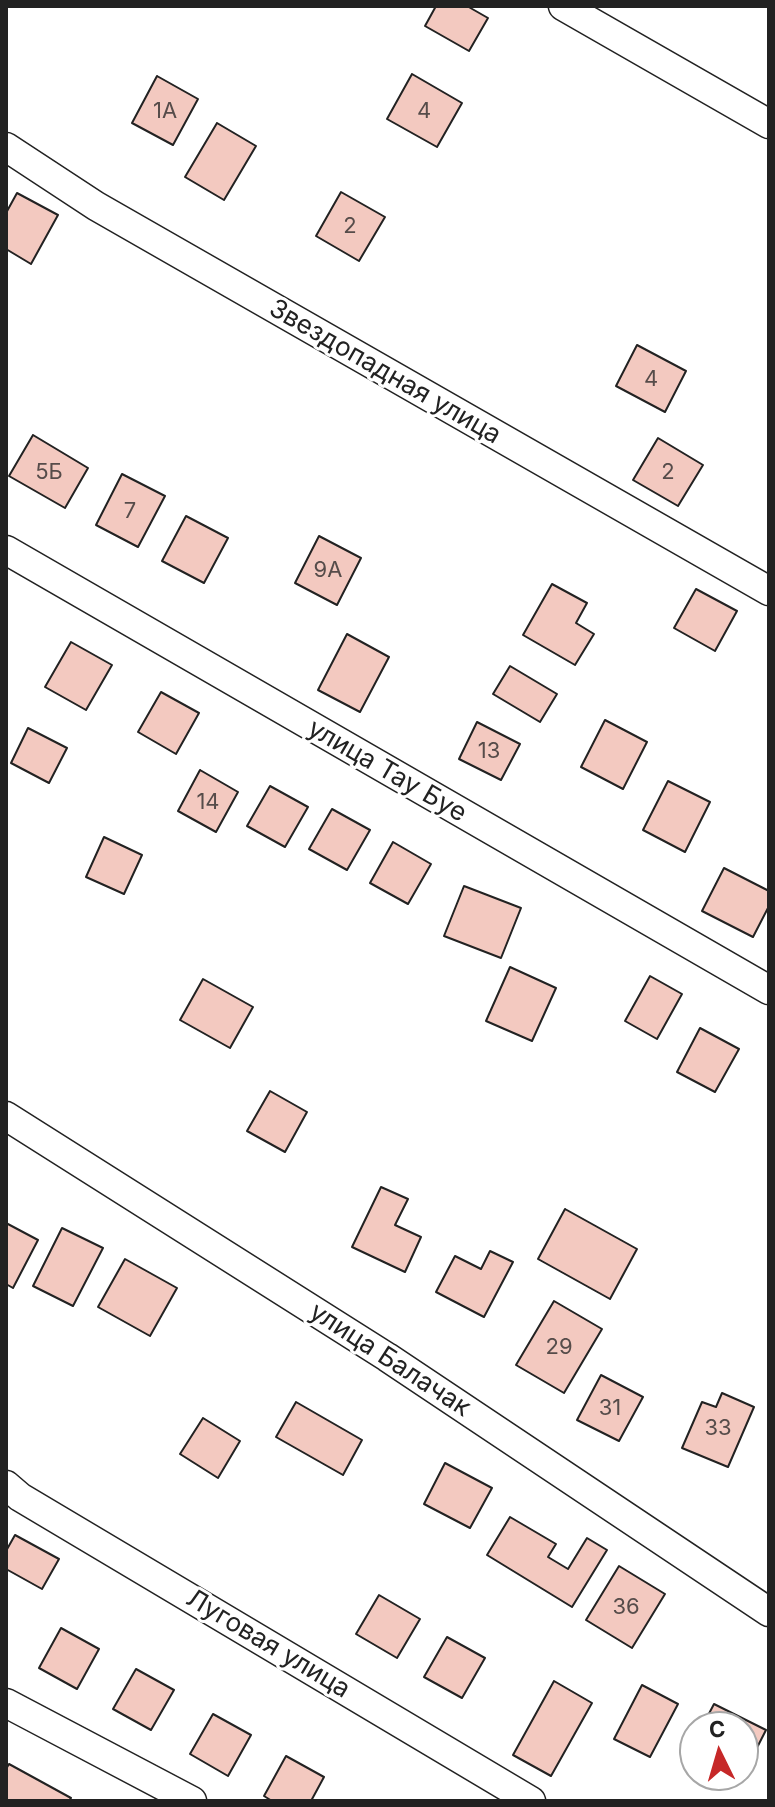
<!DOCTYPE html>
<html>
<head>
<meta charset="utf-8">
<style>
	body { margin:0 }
	#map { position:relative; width:775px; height:1807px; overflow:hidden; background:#fff; font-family:Inter,sans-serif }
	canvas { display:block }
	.frame { position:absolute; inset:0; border:8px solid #222; pointer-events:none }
	.north { position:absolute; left:679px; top:1711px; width:80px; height:80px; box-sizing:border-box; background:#fff; border:2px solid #a7a7a7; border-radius:50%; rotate:355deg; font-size:22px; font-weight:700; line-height:32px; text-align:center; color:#222 }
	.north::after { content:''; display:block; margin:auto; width:28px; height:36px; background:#c62828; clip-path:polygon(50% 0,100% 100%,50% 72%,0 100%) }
</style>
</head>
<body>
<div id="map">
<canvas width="775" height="1807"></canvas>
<div class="frame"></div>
<div class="north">С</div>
</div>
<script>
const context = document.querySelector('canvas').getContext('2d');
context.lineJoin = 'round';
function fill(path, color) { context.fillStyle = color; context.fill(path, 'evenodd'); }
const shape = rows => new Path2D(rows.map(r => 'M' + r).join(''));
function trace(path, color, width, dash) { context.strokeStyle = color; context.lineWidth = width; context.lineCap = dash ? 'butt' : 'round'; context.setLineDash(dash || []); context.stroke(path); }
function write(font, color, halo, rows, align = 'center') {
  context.font = font + ' Inter,sans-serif'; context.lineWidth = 6; context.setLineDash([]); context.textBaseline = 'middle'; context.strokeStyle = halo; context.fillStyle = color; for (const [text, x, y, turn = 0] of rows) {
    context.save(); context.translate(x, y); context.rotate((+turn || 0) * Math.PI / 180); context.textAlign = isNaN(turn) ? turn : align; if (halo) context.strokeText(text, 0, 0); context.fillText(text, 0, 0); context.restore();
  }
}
const building = shape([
	[436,6,467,6,488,18,469,51,425,26,436,6],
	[412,74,462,103,437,147,387,119,412,74],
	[157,76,198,99,173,145,132,123,157,76],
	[217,123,256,146,224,200,185,177,217,123],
	[341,192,385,217,359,261,316,236,341,192],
	[17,193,58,215,31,264,6,249,6,213,17,193],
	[637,345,686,371,665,412,616,386,637,345],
	[33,435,88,468,65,508,9,476,33,435],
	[658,438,703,465,678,506,633,480,658,438],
	[122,474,165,496,138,547,96,525,122,474],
	[186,516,228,538,204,583,162,561,186,516],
	[319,536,361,558,337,605,295,583,319,536],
	[552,584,587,603,576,623,594,634,575,665,523,635,552,584],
	[696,589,737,611,715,651,674,628,696,589],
	[347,634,389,657,360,712,318,690,347,634],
	[71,642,112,665,86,710,45,687,71,642],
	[510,666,557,694,540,722,493,694,510,666],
	[161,692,199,713,176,754,138,732,161,692],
	[605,720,647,742,623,789,581,767,605,720],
	[477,722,520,744,501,780,459,759,477,722],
	[28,728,67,748,49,783,11,763,28,728],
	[200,770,238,792,216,832,178,811,200,770],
	[668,781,710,802,685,852,643,830,668,781],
	[270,786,308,807,285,847,247,826,270,786],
	[332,809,370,830,347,870,309,849,332,809],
	[104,837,142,855,124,894,86,877,104,837],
	[393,842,431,864,408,904,370,883,393,842],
	[724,868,769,891,769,906,753,937,702,911,724,868],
	[464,886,521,908,501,958,444,936,464,886],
	[510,967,556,988,532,1041,486,1021,510,967],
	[650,976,682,994,657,1039,625,1021,650,976],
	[203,979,253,1007,230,1048,180,1020,203,979],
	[700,1028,739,1049,715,1092,677,1072,700,1028],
	[270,1091,307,1112,285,1152,247,1131,270,1091],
	[381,1187,408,1199,395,1225,421,1237,405,1272,352,1247,381,1187],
	[565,1209,637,1249,610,1299,538,1259,565,1209],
	[6,1223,38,1240,13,1288,6,1284,6,1223],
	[62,1228,103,1248,73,1306,33,1286,62,1228],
	[490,1251,513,1262,484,1317,436,1292,455,1256,481,1269,490,1251],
	[125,1259,177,1288,150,1336,98,1307,125,1259],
	[554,1301,602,1329,564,1393,516,1365,554,1301],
	[601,1375,643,1397,619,1441,577,1420,601,1375],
	[722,1393,754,1407,728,1467,682,1448,702,1402,716,1407,722,1393],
	[296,1402,362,1440,343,1475,276,1437,296,1402],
	[203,1418,240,1441,218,1478,180,1454,203,1418],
	[445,1463,492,1488,470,1528,424,1504,445,1463],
	[510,1517,556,1544,548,1557,568,1569,587,1538,607,1550,572,1607,487,1555,510,1517],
	[15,1535,59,1559,42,1589,6,1569,6,1551,15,1535],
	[619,1566,665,1594,632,1648,586,1620,619,1566],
	[379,1595,420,1619,397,1658,356,1634,379,1595],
	[61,1628,99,1649,77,1689,39,1668,61,1628],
	[447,1637,485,1658,462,1698,424,1677,447,1637],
	[136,1669,174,1690,151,1730,113,1709,136,1669],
	[554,1681,592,1703,551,1776,513,1755,554,1681],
	[642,1685,678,1704,650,1757,614,1739,642,1685],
	[714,1704,766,1730,739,1783,724,1775,743,1775,743,1727,702,1727,714,1704],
	[213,1714,251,1735,228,1776,190,1754,213,1714],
	[695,1742,695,1761,687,1757,695,1742],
	[286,1756,324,1777,311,1801,272,1801,264,1796,286,1756],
	[9,1764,71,1798,69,1801,6,1801,6,1769,9,1764]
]);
fill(building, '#f3c9c0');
trace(building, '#222', 2);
const minor = shape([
	[563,6,769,124],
	[6,147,96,206,769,591],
	[6,550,769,990],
	[6,1116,387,1357,769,1612],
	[6,1485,20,1497,531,1801],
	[6,1703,192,1801]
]);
trace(minor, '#222', 31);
trace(minor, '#fff', 28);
write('22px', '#564c4a', null, [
	["1А",165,111],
	["4",424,111],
	["2",350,226],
	["4",651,379],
	["5Б",49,472],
	["2",668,472],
	["7",130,511],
	["9А",328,570],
	["13",489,751],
	["14",208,802],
	["29",559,1347],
	["31",610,1408],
	["33",718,1428],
	["36",626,1607]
]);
write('26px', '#222', '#fff', [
	["Звездопадная улица",385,372,30],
	["улица Тау Буе",387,771,30],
	["улица Балачак",390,1360,33],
	["Луговая улица",268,1644,31]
]);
</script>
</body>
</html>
